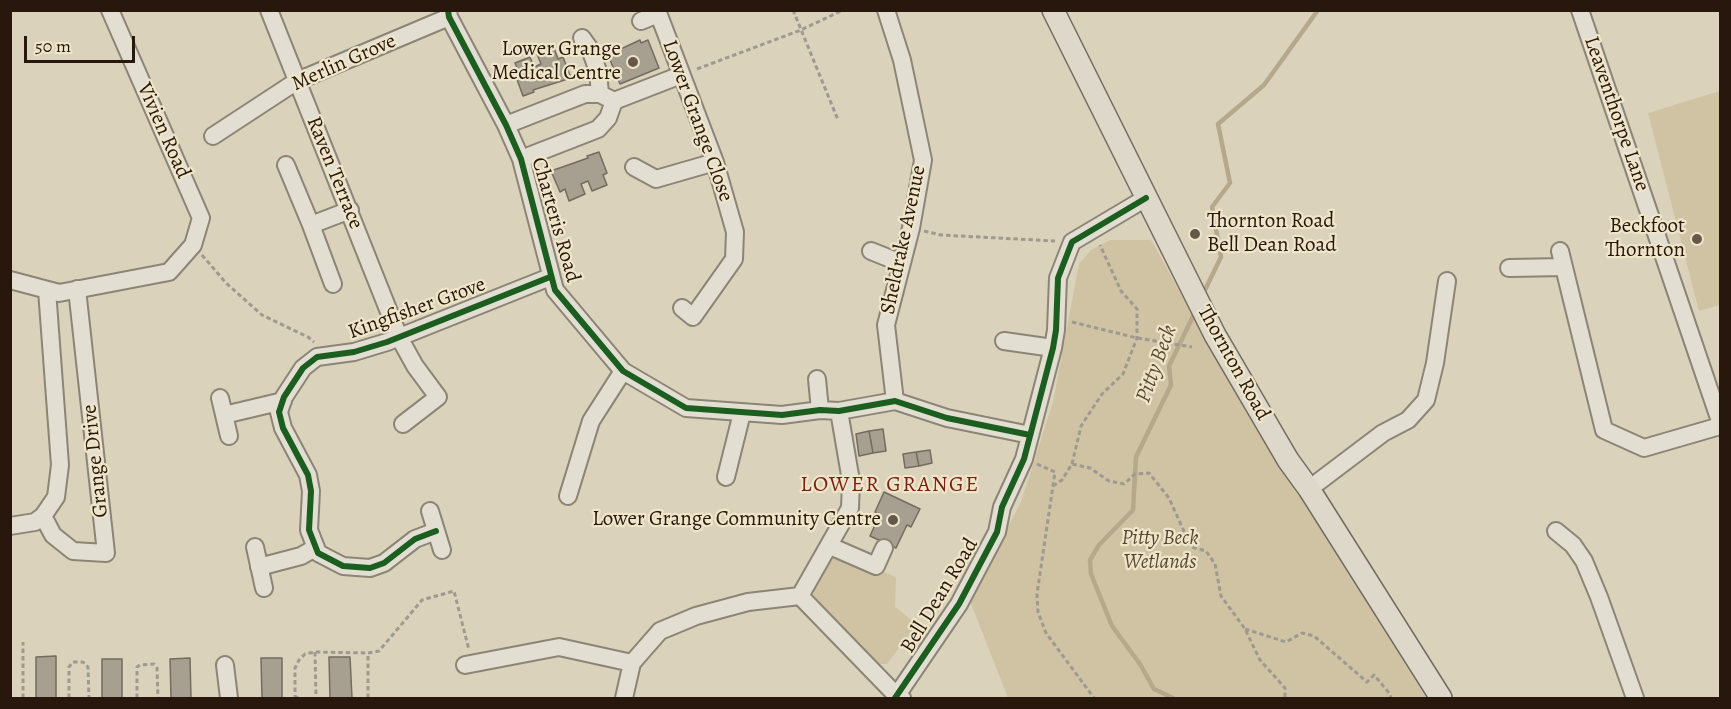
<!DOCTYPE html>
<html>
<head>
<meta charset="utf-8">
<style>
	body { margin:0 }
	#map { position:relative; width:1731px; height:709px; overflow:hidden; background:#dad2ba; font-family:Alegreya,serif }
	canvas { display:block }
	.frame { position:absolute; inset:0; border:12px solid #27170c; pointer-events:none }
	.scale { position:absolute; left:24px; top:36px; width:111px; height:27px; box-sizing:border-box; border:3px solid #27170c; border-top:0; padding-left:8px; font-size:18px; line-height:21px; white-space:nowrap; color:#27170c; -webkit-text-stroke:4px #efe6ca; paint-order:stroke }
</style>
</head>
<body>
<div id="map">
<canvas width="1731" height="709"></canvas>
<div class="frame"></div>
<div class="scale">50 m</div>
</div>
<script>
const context = document.querySelector('canvas').getContext('2d');
context.lineJoin = 'round';
function fill(path, color) { context.fillStyle = color; context.fill(path, 'evenodd'); }
const shape = rows => new Path2D(rows.map(r => 'M' + r).join(''));
function trace(path, color, width, dash) { context.strokeStyle = color; context.lineWidth = width; context.lineCap = dash ? 'butt' : 'round'; context.setLineDash(dash || []); context.stroke(path); }
function write(font, color, halo, rows, align = 'center') {
  context.font = font + ' Alegreya,serif'; context.lineWidth = 4.5; context.setLineDash([]); context.textBaseline = 'middle'; context.strokeStyle = halo; context.fillStyle = color; for (const [text, x, y, turn = 0] of rows) {
    context.save(); context.translate(x, y); context.rotate((+turn || 0) * Math.PI / 180); context.textAlign = isNaN(turn) ? turn : align; if (halo) context.strokeText(text, 0, 0); context.fillText(text, 0, 0); context.restore();
  }
}
fill(shape([
	[1720,91,1720,305,1699,311,1648,113],
	[1110,240,1151,240,1252,421,1426,698,1008,698,970,601,1021,502,1053,402,1079,264,1091,250],
	[836,554,879,574,881,571,896,577,895,607,917,624,887,664,878,664,868,658,813,596,815,585]
]), '#cfc3a4');
trace(shape([
	[1203,294,1221,257,1212,207,1230,183,1218,124,1264,85,1318,10],
	[1173,698,1154,689,1140,664,1112,626,1091,574,1090,560,1099,545,1133,510,1136,457,1171,385,1169,366,1196,310]
]), '#b6a88a', 4.5);
const building = shape([
	[640,40,641,43,648,40,659,68,620,84,608,55,640,40],
	[554,48,558,59,563,57,571,78,533,90,534,92,523,96,515,74,519,73,515,63,530,57,534,67,541,64,537,54,554,48],
	[599,152,607,173,603,175,607,185,592,191,588,181,581,184,585,194,569,201,565,189,560,192,551,171,588,158,587,156,599,152],
	[883,429,886,451,873,453,869,431,883,429],
	[869,431,873,453,859,456,856,434,869,431],
	[930,450,932,463,919,466,916,452,930,450],
	[916,452,919,466,905,468,903,454,916,452],
	[884,492,920,509,911,527,907,525,896,548,870,536,880,514,875,512,884,492],
	[56,656,56,698,36,698,36,657,56,656],
	[329,657,350,657,352,698,330,698,329,657],
	[190,658,191,698,171,698,170,659,190,658],
	[261,658,282,658,282,698,262,698,261,658],
	[102,659,122,659,122,698,102,698,102,659]
]);
fill(building, '#a7a090');
trace(building, '#736c5f', 1.5);
const minor = shape([
	[269,10,399,337,415,366,438,397,403,424],
	[448,10,449,17,506,125,521,159,555,290,623,371,686,408,782,415,820,410,839,411,895,401,947,418,1030,435],
	[657,10,715,162,735,232,734,259,693,317,682,308],
	[886,10,902,60,923,160,911,228,886,325,895,401],
	[1580,10,1720,421],
	[641,21,658,14],
	[582,38,590,49,598,71,600,94],
	[506,125,585,94,600,94,614,101,681,75],
	[213,136,297,81,449,17],
	[521,159,598,129,608,118,614,101],
	[286,165,311,225,350,210],
	[634,167,656,179,715,162],
	[311,225,333,284],
	[871,251,901,263],
	[1560,251,1604,430,1644,448,1720,426],
	[1509,268,1564,267],
	[10,280,59,293,169,272,193,245,201,218,110,10],
	[1004,341,1053,348],
	[817,379,820,410],
	[220,398,229,436],
	[224,415,283,401],
	[726,477,742,413],
	[1309,489,1383,433,1408,420,1426,400,1435,363,1447,281],
	[568,496,591,421,623,371],
	[430,511,442,550],
	[43,516,53,535,73,551,106,553,77,289],
	[10,526,35,522,43,516,56,497,60,465,47,290],
	[436,531,415,539,384,563,370,568,343,566,318,553,309,530,311,491,308,475,283,428,279,412,284,397,303,368,317,357,354,352,387,342,550,277],
	[1556,531,1573,545,1584,561,1599,597,1635,698],
	[830,546,876,566,884,548],
	[255,547,264,588],
	[259,567,301,556,315,548],
	[800,596,850,508,851,481,839,411],
	[225,665,229,698],
	[465,665,559,647,632,663],
	[624,698,632,663,660,631,696,616,748,602,800,596,897,696,902,698],
	[895,698,959,604,997,532,1002,507,1024,459,1053,348,1056,330,1058,278,1072,242,1146,198]
]);
const major = shape([
	[1053,10,1215,335,1288,460,1309,489,1441,698]
]);
trace(minor, '#8c8576', 20);
trace(major, '#736c5f', 24);
trace(shape([
	[793,10,838,120],
	[697,69,801,30,843,10],
	[924,231,941,235,1055,241],
	[202,255,226,283,262,315,308,337,314,342],
	[1072,322,1137,338,1192,347],
	[1037,464,1055,472,1037,594,1038,612,1046,633,1094,698],
	[1072,464,1081,426,1102,394,1123,374,1137,338,1137,309,1121,291,1100,245],
	[1053,486,1062,480,1072,464,1090,468,1109,481,1124,484,1135,474,1149,473,1169,498,1191,547,1206,551,1215,564,1221,596,1245,629,1260,660,1285,688,1285,698],
	[1245,629,1286,642,1302,633,1314,636,1367,682,1374,675,1390,694,1391,698],
	[315,652,316,698],
	[23,698,23,642],
	[69,698,69,667,73,662,83,662,88,667,89,698],
	[137,698,137,667,140,665,154,664,157,668,158,698],
	[298,698,295,696,295,668,299,660,305,654,315,652,368,653],
	[368,698,368,653,379,651,422,600,454,591,469,650]
]), '#9e9a90', 3, [4.5, 3]);
trace(minor, '#e2ded2', 16);
trace(major, '#ddd8ca', 21);
trace(shape([
	[448,10,449,17,506,125,521,159,555,290,623,371,686,408,782,415,820,410,839,411,895,401,947,418,1030,435],
	[436,531,415,539,384,563,370,568,343,566,318,553,309,530,311,491,308,475,283,428,279,412,284,397,303,368,317,357,354,352,387,342,550,277],
	[895,698,959,604,997,532,1002,507,1024,459,1053,348,1056,330,1058,278,1072,242,1146,198]
]), '#1b5e20', 6);
for (const [x, y, r, color] of [
	[633,62,6,"#665849"],
	[1195,234,6,"#665849"],
	[1697,239,6,"#665849"],
	[893,520,6,"#665849"]
]) { const dot = new Path2D(); dot.arc(x, y, r, 0, 2 * Math.PI); context.fillStyle = color; context.fill(dot); trace(dot, '#efe6ca', 2); }
write('21px', '#27170c', '#efe6ca', [
	["Lower Grange",621,50],
	["Medical Centre",621,74],
	["Thornton Road",1207,222,"left"],
	["Bell Dean Road",1207,246,"left"],
	["Beckfoot",1685,227],
	["Thornton",1685,251],
	["Lower Grange Community Centre",881,520]
], 'right');
write('21px', '#27170c', '#efe6ca', [
	["Merlin Grove",344,63,-24],
	["Leaventhorpe Lane",1616,114,71],
	["Lower Grange Close",697,121,70],
	["Vivien Road",163,131,66],
	["Raven Terrace",334,173,68],
	["Charteris Road",555,220,74],
	["Sheldrake Avenue",904,240,-78],
	["Kingfisher Grove",417,309,-20],
	["Thornton Road",1233,363,61],
	["Grange Drive",96,461,-96],
	["Bell Dean Road",940,596,-59]
]);
write('italic 21px', '#574734', '#efe6ca', [
	["Pitty Beck",1160,539],
	["Wetlands",1160,563]
]);
write('italic 22px', '#5a4a36', '#efe6ca', [
	["Pitty Beck",1157,364,-70]
]);
context.letterSpacing = '1.5px';
write('22px', '#7a1f14', '#efe6ca', [
	["LOWER GRANGE",890,486]
]);
context.letterSpacing = '0px';
</script>
</body>
</html>
